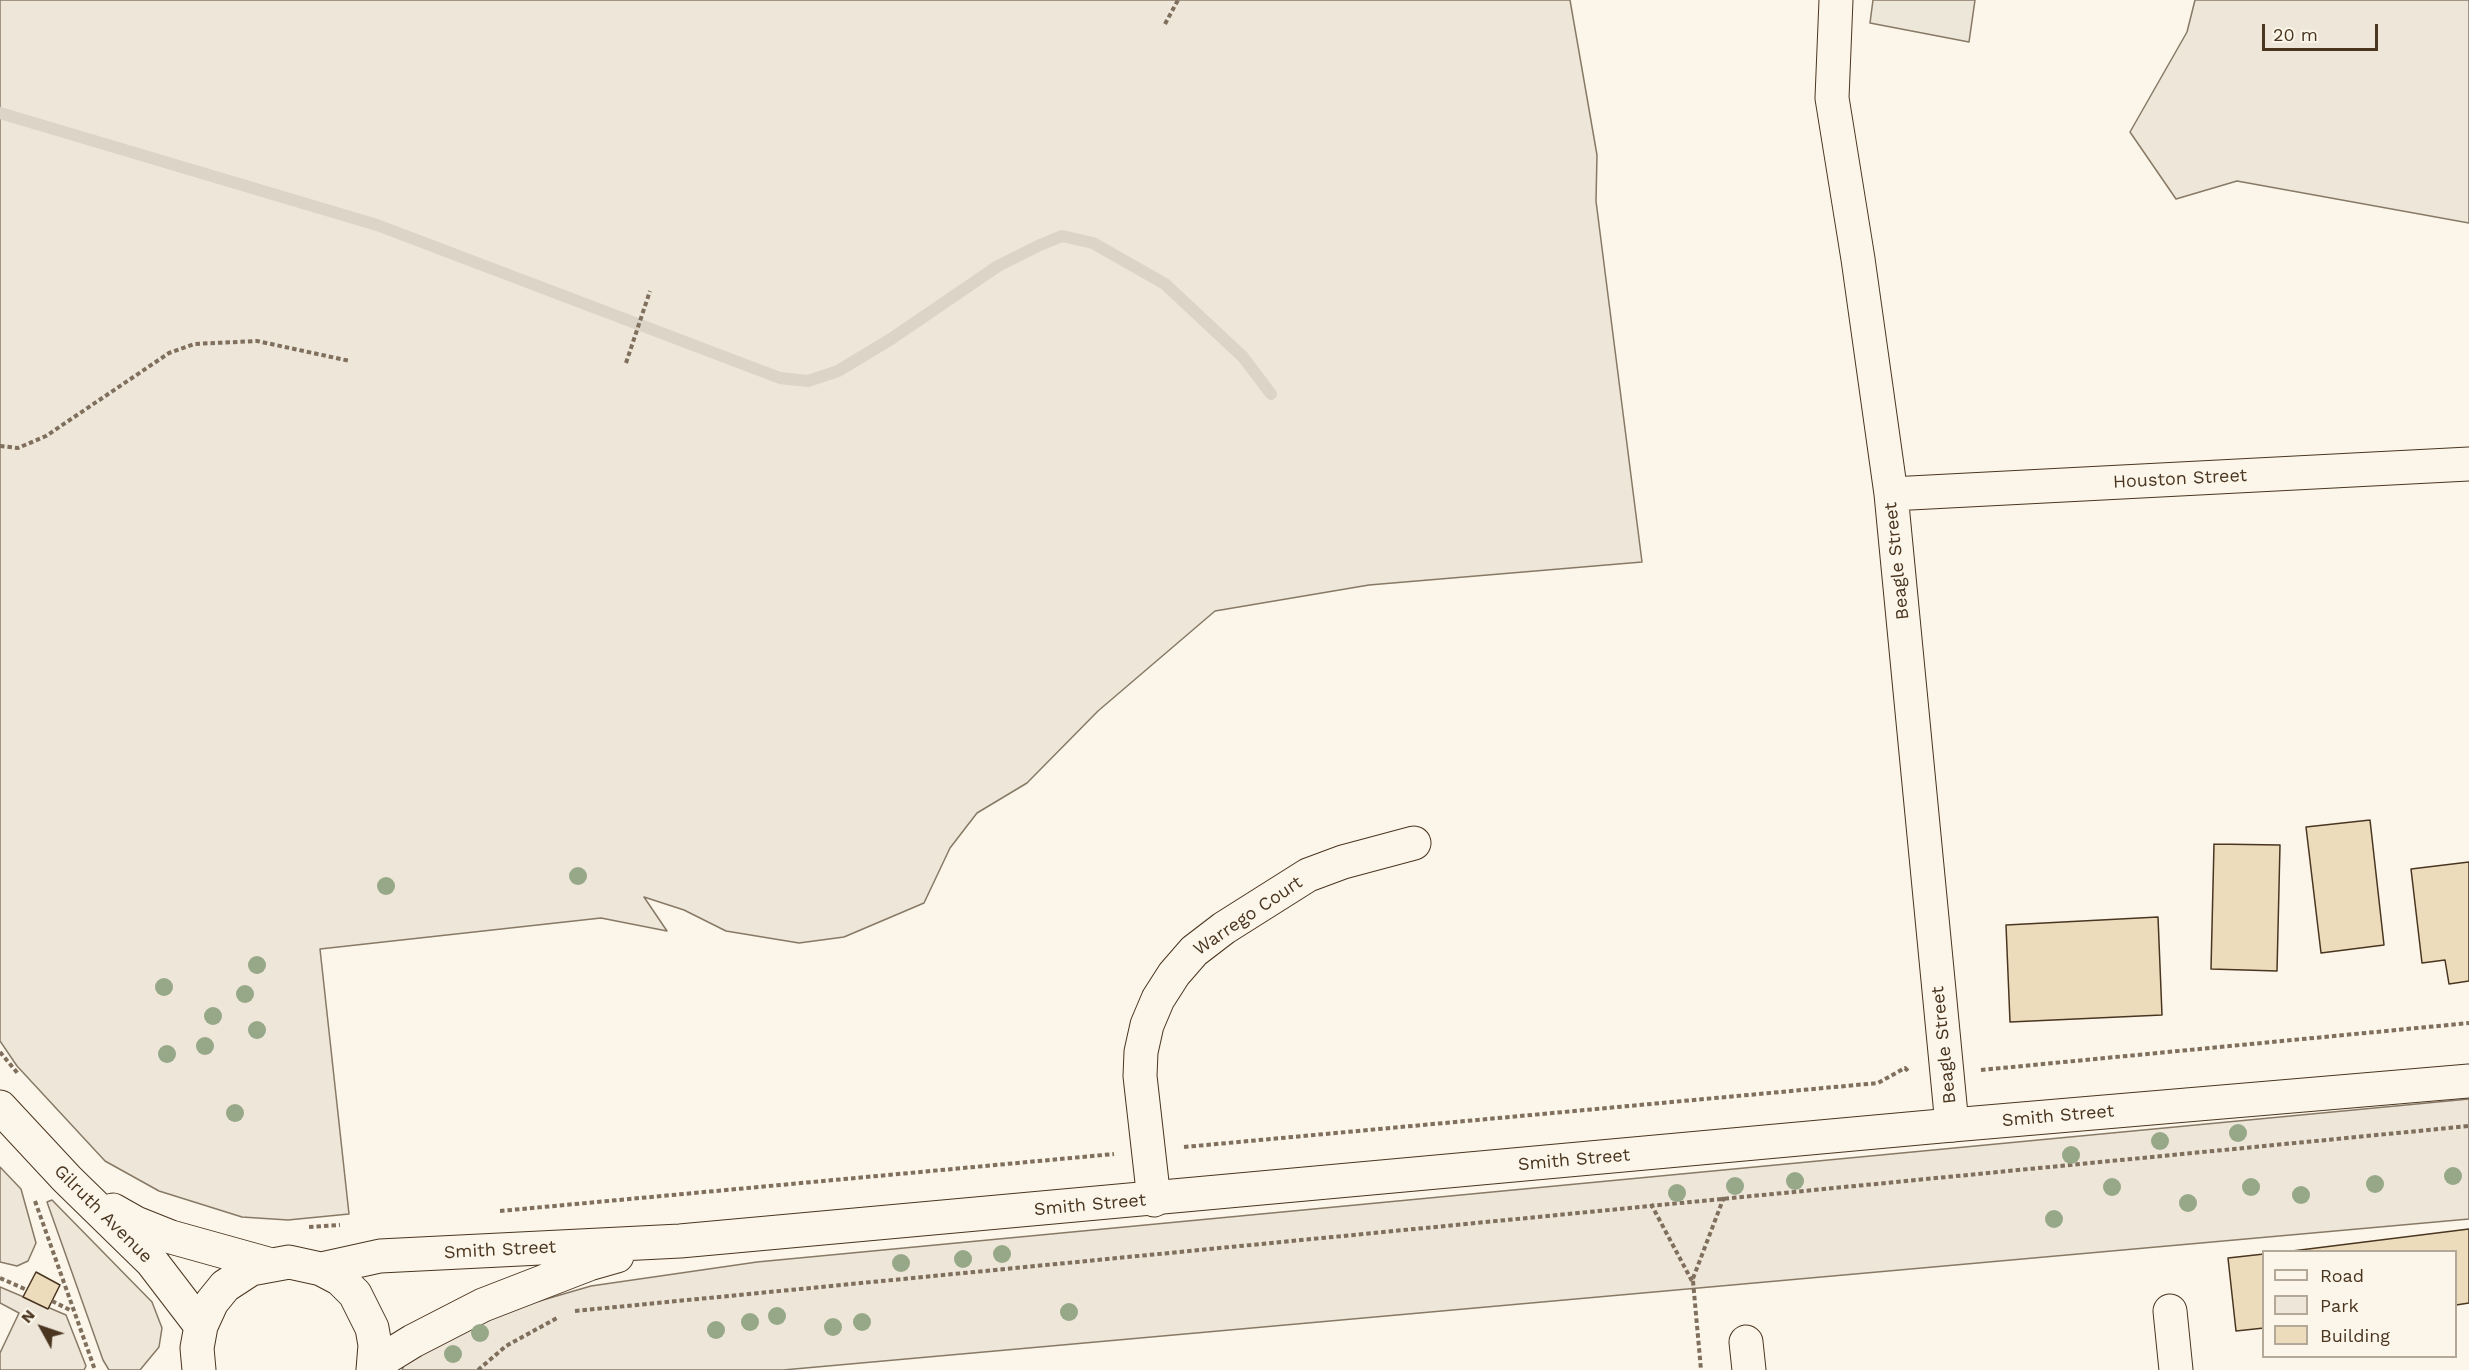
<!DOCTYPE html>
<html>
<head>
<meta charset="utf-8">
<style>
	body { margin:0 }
	#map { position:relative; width:2469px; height:1370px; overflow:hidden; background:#fbf6e9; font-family:"Work Sans",sans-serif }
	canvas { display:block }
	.legend { position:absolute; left:2262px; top:1250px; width:195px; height:108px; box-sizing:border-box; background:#fbf6e9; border:2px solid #b4a999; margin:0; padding:8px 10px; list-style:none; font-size:18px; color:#4a3520 }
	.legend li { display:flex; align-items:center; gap:12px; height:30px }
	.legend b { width:30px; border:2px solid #b4a999 }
	.north { position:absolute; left:12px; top:1298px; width:60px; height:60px; -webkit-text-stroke:4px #fbf6e9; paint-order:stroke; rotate:310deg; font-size:16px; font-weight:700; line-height:24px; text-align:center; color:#4a3520 }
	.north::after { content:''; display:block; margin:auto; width:21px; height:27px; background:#4a3520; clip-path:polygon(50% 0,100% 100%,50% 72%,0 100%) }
	.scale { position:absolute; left:2262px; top:24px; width:116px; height:27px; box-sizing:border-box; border:3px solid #4a3520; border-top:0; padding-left:8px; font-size:18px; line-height:21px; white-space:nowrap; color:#4a3520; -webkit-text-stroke:4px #fbf6e9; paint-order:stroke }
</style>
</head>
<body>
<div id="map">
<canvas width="2469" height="1370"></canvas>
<ul class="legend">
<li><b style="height:8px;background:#fbf6e9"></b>Road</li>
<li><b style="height:16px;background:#ede6d9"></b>Park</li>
<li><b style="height:16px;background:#ecdcbc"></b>Building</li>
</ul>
<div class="north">N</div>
<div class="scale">20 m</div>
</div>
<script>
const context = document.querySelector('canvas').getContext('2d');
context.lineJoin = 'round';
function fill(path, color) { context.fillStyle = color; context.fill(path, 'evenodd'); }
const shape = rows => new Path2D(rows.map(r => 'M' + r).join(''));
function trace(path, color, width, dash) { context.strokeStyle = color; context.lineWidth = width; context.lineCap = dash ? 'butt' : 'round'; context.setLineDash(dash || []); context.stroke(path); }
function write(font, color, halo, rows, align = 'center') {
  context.font = font + ' "Work Sans",sans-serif'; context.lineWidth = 4.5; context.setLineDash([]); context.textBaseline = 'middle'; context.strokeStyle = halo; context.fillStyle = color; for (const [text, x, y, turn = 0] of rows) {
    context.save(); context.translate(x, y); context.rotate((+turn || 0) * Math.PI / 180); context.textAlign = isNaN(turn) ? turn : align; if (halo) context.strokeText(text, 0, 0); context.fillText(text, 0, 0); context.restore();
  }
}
const green = shape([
	[0,0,1570,0,1597,155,1596,201,1642,562,1369,585,1215,611,1098,711,1027,783,977,813,950,848,924,903,844,937,799,943,726,931,684,910,644,897,667,931,601,918,320,949,349,1214,288,1220,242,1217,159,1191,105,1161,17,1066,0,1041,0,0],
	[2195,0,2469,0,2469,223,2237,181,2176,199,2130,132,2187,32,2195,0],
	[2469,1099,2469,1219,783,1370,402,1370,407,1358,467,1322,591,1286,757,1262,2469,1099],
	[0,1167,21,1189,36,1243,28,1261,17,1266,0,1262,0,1167],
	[52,1200,152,1302,162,1328,159,1347,140,1370,109,1370,103,1360,47,1202,52,1200],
	[0,1287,66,1315,86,1366,84,1370,0,1370,0,1353,19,1313,0,1303,0,1287]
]);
fill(green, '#ede6d9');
trace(green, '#887966', 1.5);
const parking = shape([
	[1873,0,1975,0,1969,42,1870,23,1873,0]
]);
fill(parking, '#ede7d9');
trace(parking, '#887966', 1.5);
trace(shape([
	[0,113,377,225,780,378,808,381,838,371,891,339,998,266,1040,245,1062,236,1093,243,1165,284,1243,357,1271,394]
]), '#dcd4c6', 12);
const building = shape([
	[2370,820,2384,945,2321,953,2306,827,2370,820],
	[2214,844,2280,845,2277,971,2211,969,2214,844],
	[2469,862,2469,981,2449,984,2445,960,2422,963,2411,869,2469,862],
	[2158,917,2162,1015,2010,1022,2006,925,2158,917],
	[2469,1229,2469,1303,2456,1305,2456,1252,2284,1252,2469,1229],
	[2264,1254,2264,1328,2236,1331,2228,1258,2264,1254],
	[36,1272,60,1285,48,1309,23,1297,36,1272]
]);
fill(building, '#ecdcbc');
trace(building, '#4a3520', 1.5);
const minor = shape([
	[1836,0,1832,98,1858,259,1891,494,1952,1125],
	[1891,494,2469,464],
	[1154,1200,1140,1076,1141,1052,1147,1025,1158,999,1174,974,1194,951,1224,928,1308,875,1343,862,1414,843],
	[2170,1311,2176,1370],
	[1746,1342,1749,1370]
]);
const tertiary = shape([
	[0,1107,67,1179,152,1262,201,1326],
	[113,1210,136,1223,171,1237,268,1264],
	[321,1269,380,1256,680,1241,1952,1125,2469,1081],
	[374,1365,413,1341,483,1305,589,1264,617,1256],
	[199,1370,197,1348,201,1326,212,1302,225,1286,251,1269,289,1262,321,1269,340,1279,355,1294,372,1328,375,1345,373,1370]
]);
trace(minor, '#4a3520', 35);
trace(tertiary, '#4a3520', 35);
trace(shape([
	[1165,24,1178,0],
	[626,363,650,291],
	[0,446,18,448,46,436,169,353,194,344,257,341,350,361],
	[0,1052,19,1075],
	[1981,1070,2469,1023],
	[1184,1147,1878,1083,1905,1068,1909,1072],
	[35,1201,95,1370],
	[1651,1204,1692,1281,1724,1197],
	[500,1211,1114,1154],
	[309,1227,340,1225],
	[0,1278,27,1290],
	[1693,1281,1701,1370],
	[52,1301,72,1311],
	[575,1311,2469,1126],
	[478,1370,506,1346,557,1318]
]), '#7f6f5c', 4, [4.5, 3]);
trace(minor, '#fbf6e9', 33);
trace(tertiary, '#fbf6e9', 33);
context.fillStyle = '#96a887';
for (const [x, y] of [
	[578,876],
	[386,886],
	[257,965],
	[164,987],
	[245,994],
	[213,1016],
	[257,1030],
	[205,1046],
	[167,1054],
	[235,1113],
	[2238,1133],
	[2160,1141],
	[2071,1155],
	[2453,1176],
	[1795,1181],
	[2375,1184],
	[1735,1186],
	[2112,1187],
	[2251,1187],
	[1677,1193],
	[2301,1195],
	[2188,1203],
	[2054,1219],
	[1002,1254],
	[963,1259],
	[901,1263],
	[1069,1312],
	[777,1316],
	[750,1322],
	[862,1322],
	[833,1327],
	[716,1330],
	[480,1333],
	[453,1354]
]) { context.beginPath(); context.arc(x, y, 9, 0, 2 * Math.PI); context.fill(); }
write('18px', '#4a3520', '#fbf6e9', [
	["Houston Street",2180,479,-3],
	["Beagle Street",1897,561,-96],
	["Warrego Court",1248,916,-34],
	["Beagle Street",1944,1045,-96],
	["Smith Street",2058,1116,-5],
	["Smith Street",1574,1160,-5],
	["Smith Street",1090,1205,-5],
	["Gilruth Avenue",103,1214,45],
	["Smith Street",500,1250,-3]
]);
</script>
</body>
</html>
